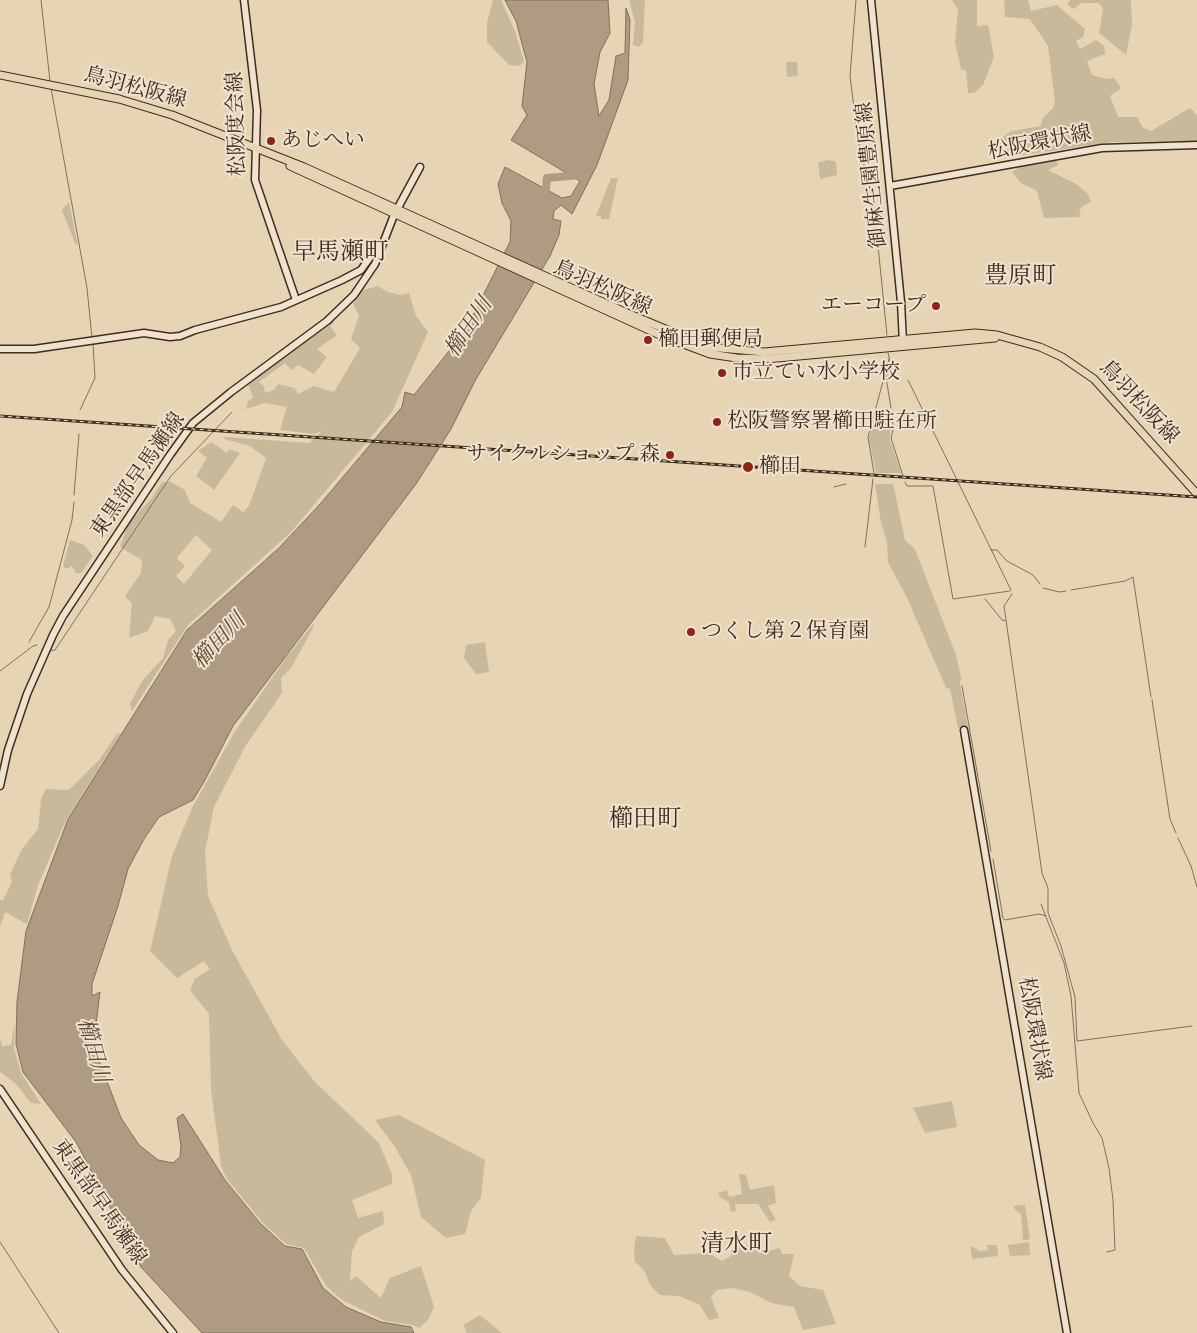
<!DOCTYPE html>
<html>
<head>
<meta charset="utf-8">
<style>
	body { margin:0 }
	canvas { display:block; background:#e6d4b5 }
</style>
</head>
<body>
<canvas width="1197" height="1333"></canvas>
<script>
const context = document.querySelector('canvas').getContext('2d');
context.lineJoin = 'round';
function fill(path, color) { context.fillStyle = color; context.fill(path, 'evenodd'); }
const shape = rows => new Path2D(rows.map(r => 'M' + r).join(''));
function trace(path, color, width, dash) { context.strokeStyle = color; context.lineWidth = width; context.lineCap = dash ? 'butt' : 'round'; context.setLineDash(dash || []); context.stroke(path); }
function write(font, color, halo, rows, align = 'center') {
  context.font = font + ' "IM FELL Double Pica","Noto Serif JP",serif'; context.lineWidth = 4; context.setLineDash([]); context.textBaseline = 'middle'; context.strokeStyle = halo; context.fillStyle = color; for (const [text, x, y, turn = 0] of rows) {
    context.save(); context.translate(x, y); context.rotate((+turn || 0) * Math.PI / 180); context.textAlign = isNaN(turn) ? turn : align; if (halo) context.strokeText(text, 0, 0); context.fillText(text, 0, 0); context.restore();
  }
}
fill(shape([
	[493,0,501,0,515,31,524,61,520,66,509,65,487,42,487,23],
	[629,0,645,0,643,43,639,47,633,45,635,22],
	[952,0,977,0,977,26,988,25,994,57,983,85,974,93,968,93,966,71,961,69,955,42,958,10],
	[1004,0,1028,0,1031,11,1057,5,1085,29,1083,37,1076,41,1080,49,1096,40,1104,46,1105,54,1087,61,1092,75,1107,79,1114,78,1121,88,1110,96,1118,117,1137,117,1143,128,1151,131,1190,108,1197,115,1197,141,1112,142,1009,157,1005,147,999,148,995,142,1012,131,1041,126,1042,119,1053,108,1055,103,1048,46,1030,19,1005,17],
	[1070,0,1131,0,1132,24,1126,55,1099,33,1103,9,1099,3,1082,3,1073,9,1067,4],
	[786,62,797,62,798,76,787,77],
	[1056,159,1058,165,1048,170,1078,185,1088,194,1091,202,1081,207,1079,217,1044,218,1037,191,1021,183,1012,172,1020,167],
	[829,160,836,162,837,175,820,179,818,162],
	[611,178,618,178,609,219,601,219,601,216,596,216],
	[69,202,78,246,75,243,62,210],
	[378,286,388,292,400,295,409,293,416,316,428,332,392,412,291,532,188,625,132,711,130,703,143,680,163,658,168,640,176,631,170,619,155,616,148,631,129,638,132,603,125,596,141,573,142,560,120,547,128,524,151,499,162,482,171,482,185,490,190,503,221,522,233,505,243,512,249,506,266,458,250,446,224,439,225,437,309,443,323,430,315,434,280,430,287,407,265,403,246,409,248,401,253,398,248,384,331,321,335,322,330,326,337,335,317,349,327,357,314,374,298,365,292,370,285,363,259,382,264,386,265,393,274,390,278,384,295,388,298,394,314,386,334,392,360,348,351,339,359,316,353,303,363,290],
	[196,535,212,550,184,584,176,576,185,566,177,558],
	[875,413,891,413,890,440,901,473,876,473,869,438],
	[211,442,227,453,229,449,240,453,214,490,196,476,207,458,198,451],
	[875,484,893,484,905,540,915,549,956,655,961,678,960,683,968,727,958,728,950,689,946,688,908,600,888,562,887,542,881,523],
	[70,540,84,545,93,556,81,573,76,573,72,566,66,569,63,566],
	[313,624,314,626,291,668,281,678,282,693,246,745,214,807,205,851,208,896,232,950,282,1040,314,1081,379,1143,392,1175,392,1184,352,1200,358,1218,383,1211,384,1224,359,1237,352,1251,350,1281,356,1276,381,1298,390,1278,421,1266,434,1307,428,1320,419,1328,413,1325,385,1321,342,1300,326,1286,304,1248,286,1244,262,1222,227,1179,221,1166,211,1089,209,1014,190,990,195,979,210,969,204,961,177,978,150,951,172,856,192,808,234,733,285,659],
	[485,642,489,672,476,674,464,658,466,645],
	[121,733,66,820,38,885,27,924,5,912,0,927,0,900,3,900,12,882,10,874,22,849,38,829,41,799,46,789,69,790,99,760,117,734],
	[15,1022,14,1048,21,1073,41,1104,31,1103,16,1084,0,1072,0,1037,2,1046,11,1045],
	[952,1101,957,1127,925,1133,913,1108],
	[399,1115,485,1160,481,1198,471,1211,465,1234,446,1238,421,1217,411,1175,395,1147,375,1120],
	[739,1174,746,1175,750,1190,774,1185,776,1203,768,1206,776,1220,770,1222,758,1204,735,1204,736,1211,731,1212,729,1202,721,1198,718,1193,727,1190,729,1197,742,1194],
	[1025,1205,1030,1239,1026,1240,1023,1240,1021,1214,1015,1210,1014,1206],
	[636,1236,665,1238,674,1255,708,1253,722,1261,731,1256,733,1246,752,1245,759,1253,780,1248,782,1254,794,1254,789,1276,800,1286,823,1290,836,1324,803,1330,794,1307,771,1303,750,1292,732,1288,717,1290,711,1297,719,1318,709,1320,700,1305,679,1296,660,1295,650,1285,644,1270,635,1262,634,1249],
	[1029,1242,1030,1255,1010,1256,1008,1245],
	[987,1245,997,1245,998,1256,972,1259,970,1246,980,1251,988,1250],
	[480,1315,502,1333,467,1333,463,1325]
]), '#cab89b');
const water = shape([
	[505,0,608,0,610,33,600,52,594,84,599,116,609,100,616,56,625,53,626,8,630,20,628,80,597,165,572,214,561,205,554,211,553,219,561,221,559,235,550,256,476,379,451,429,416,484,233,726,205,780,193,800,159,817,144,839,128,869,118,906,92,984,92,996,100,992,94,1041,100,1063,121,1118,139,1145,158,1160,173,1163,180,1157,181,1146,177,1118,183,1114,225,1180,260,1223,285,1246,302,1249,323,1288,346,1307,381,1322,411,1327,414,1333,202,1333,141,1267,76,1142,23,1072,16,1044,17,1002,26,931,68,819,187,630,279,548,321,503,402,407,405,392,414,395,465,331,510,242,511,221,502,203,498,184,505,167,562,198,571,196,580,181,511,140,527,115,522,106,527,62,516,21,505,0]
]);
fill(water, '#ae9b82');
trace(water, '#826f5a', 1);
trace(shape([
	[41,0,50,81],
	[856,0,850,76,858,140,874,206,887,335],
	[51,88,87,288,92,338],
	[888,353,891,365,886,377,891,408],
	[908,380,1011,590],
	[80,410,95,378,93,344],
	[892,412,893,430,891,438,903,476],
	[874,473,868,437,889,359],
	[905,482,907,486,933,486,953,599,1010,591],
	[834,487,846,484],
	[74,495,79,434],
	[865,547,873,479],
	[991,550,997,550,1007,561,1033,575,1040,584],
	[1043,588,1059,592,1066,591],
	[1071,590,1125,581,1133,577,1151,697],
	[985,599,1003,621,1006,620,1042,873,1048,888,1048,913,1061,946,1075,997,1077,1041,1192,1026],
	[1006,620,1004,606,1012,594],
	[29,642,49,607,72,520,74,502],
	[49,651,55,650,171,476,232,412],
	[0,671,33,646,37,645],
	[962,686,991,851],
	[1152,700,1170,819,1176,833],
	[1178,838,1191,866,1197,887],
	[993,859,1003,918,1005,920,1039,914,1046,916],
	[1041,904,1064,963,1071,996,1079,1093,1093,1123,1102,1138,1109,1168,1113,1200,1115,1250,1107,1252],
	[0,1242,59,1333]
]), '#826f5a', 1);
trace(shape([
	[545,198,547,178,580,175]
]), '#ae9b82', 8);
const secondary = shape([
	[244,0,257,110,255,180,296,300],
	[871,0,901,302,903,343],
	[890,186,1102,148,1197,145],
	[0,349,34,349,144,333,170,337,180,336,195,330,281,307,342,280,361,270,379,245],
	[964,730,1067,1333],
	[0,786,8,750,27,694,53,635,63,616,170,455,193,423,231,392,327,321,354,295,375,264,394,215,420,167],
	[0,1089,122,1270,173,1333]
]);
const primary = shape([
	[0,75,119,99,172,115,304,167,627,313,708,347,764,352,975,333,997,335,1040,347,1062,357,1094,379,1197,494],
	[290,166,662,336,710,354,737,358,766,359,995,338]
]);
trace(secondary, '#402d1e', 9);
trace(primary, '#402d1e', 9);
trace(secondary, '#efe3cf', 6);
trace(primary, '#e6d4b5', 7);
const rail = shape([
	[0,416,1197,497]
]);
trace(rail, '#402d1e', 3);
trace(rail, '#efe3cf', 1, [4]);
for (const [x, y, r, color] of [
	[271,141,5,"#8f2418"],
	[936,306,5,"#8f2418"],
	[648,340,5,"#8f2418"],
	[722,373,5,"#8f2418"],
	[717,422,5,"#8f2418"],
	[670,455,5,"#8f2418"],
	[748,467,6,"#8f2418"],
	[691,632,5,"#8f2418"]
]) { const dot = new Path2D(); dot.arc(x, y, r, 0, 2 * Math.PI); context.fillStyle = color; context.fill(dot); trace(dot, '#efe3cf', 2); }
write('21px', '#402d1e', '#efe3cf', [
	["鳥羽松阪線",135,89,15],
	["松阪度会線",238,124,-92],
	["松阪環状線",1040,144,-11],
	["御麻生園豊原線",873,175,-96],
	["鳥羽松阪線",602,289,24],
	["鳥羽松阪線",1138,403,47],
	["東黒部早馬瀬線",139,476,-55],
	["松阪環状線",1033,1029,80],
	["東黒部早馬瀬線",98,1203,55]
]);
write('21px', '#402d1e', '#efe3cf', [
	["あじへい",281,141],
	["エーコープ",926,306,"right"],
	["櫛田郵便局",658,340],
	["市立てい水小学校",732,373],
	["松阪警察署櫛田駐在所",727,422],
	["サイクルショップ 森",660,455,"right"],
	["櫛田",759,467],
	["つくし第２保育園",701,632]
], 'left');
write('italic 22px', '#5c4837', '#efe3cf', [
	["櫛田川",470,328,-56],
	["櫛田川",220,642,-47],
	["櫛田川",92,1051,74]
]);
write('24px', '#402d1e', '#efe3cf', [
	["早馬瀬町",340,254],
	["豊原町",1020,278],
	["櫛田町",645,821],
	["清水町",736,1246]
]);
</script>
</body>
</html>
